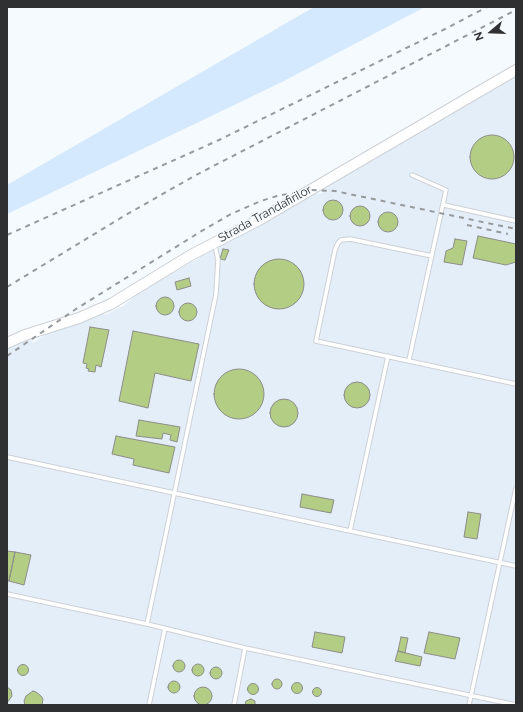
<!DOCTYPE html>
<html>
<head>
<meta charset="utf-8">
<style>
	body { margin:0 }
	#map { position:relative; width:523px; height:712px; overflow:hidden; background:#f5fafe; font-family:Raleway,sans-serif }
	canvas { display:block }
	.frame { position:absolute; inset:0; border:8px solid #2e3031; pointer-events:none }
	.north { position:absolute; left:471px; top:12px; width:40px; height:40px; -webkit-text-stroke:3px #f5fafe; paint-order:stroke; rotate:251deg; font-size:11px; font-weight:700; line-height:16px; text-align:center; color:#2e3031 }
	.north::after { content:''; display:block; margin:auto; width:14px; height:18px; background:#2e3031; clip-path:polygon(50% 0,100% 100%,50% 72%,0 100%) }
</style>
</head>
<body>
<div id="map">
<canvas width="523" height="712"></canvas>
<div class="frame"></div>
<div class="north">N</div>
</div>
<script>
const context = document.querySelector('canvas').getContext('2d');
context.lineJoin = 'round';
function fill(path, color) { context.fillStyle = color; context.fill(path, 'evenodd'); }
const shape = rows => new Path2D(rows.map(r => 'M' + r).join(''));
function trace(path, color, width, dash) { context.strokeStyle = color; context.lineWidth = width; context.lineCap = dash ? 'butt' : 'round'; context.setLineDash(dash || []); context.stroke(path); }
function write(font, color, halo, rows, align = 'center') {
  context.font = font + ' Raleway,sans-serif'; context.lineWidth = 3; context.setLineDash([]); context.textBaseline = 'middle'; context.strokeStyle = halo; context.fillStyle = color; for (const [text, x, y, turn = 0] of rows) {
    context.save(); context.translate(x, y); context.rotate((+turn || 0) * Math.PI / 180); context.textAlign = isNaN(turn) ? turn : align; if (halo) context.strokeText(text, 0, 0); context.fillText(text, 0, 0); context.restore();
  }
}
fill(shape([
	[516,77,516,705,7,705,7,347,29,337,33,343,48,333,74,325,103,312,105,315,125,305,138,293,160,280,311,195,323,193,323,188]
]), '#e4eef8');
fill(shape([
	[314,7,425,7,282,82,7,214,7,185]
]), '#d4e9fd');
const building = shape([
	'470 157a22 22 0 1 1 44 0a22 22 0 1 1-44 0Z',
	'323 210a10 10 0 1 1 20 0a10 10 0 1 1-20 0Z',
	'350 216a10 10 0 1 1 20 0a10 10 0 1 1-20 0Z',
	'378 222a10 10 0 1 1 20 0a10 10 0 1 1-20 0Z',
	[478,236,516,244,516,262,506,265,473,258,478,236],
	[455,239,467,241,462,265,444,262,446,251,453,248,455,239],
	[223,249,229,250,225,260,220,259,223,249],
	'254 284a25 25 0 1 1 50 0a25 25 0 1 1-50 0Z',
	[189,278,191,286,177,290,175,282,189,278],
	'156 306a9 9 0 1 1 18 0a9 9 0 1 1-18 0Z',
	'179 312a9 9 0 1 1 18 0a9 9 0 1 1-18 0Z',
	[90,327,109,330,101,367,96,365,95,372,88,371,89,369,86,368,87,364,83,363,90,327],
	[133,331,199,344,191,381,155,373,148,408,119,401,133,331],
	'214 394a25 25 0 1 1 50 0a25 25 0 1 1-50 0Z',
	'344 395a13 13 0 1 1 26 0a13 13 0 1 1-26 0Z',
	'270 413a14 14 0 1 1 28 0a14 14 0 1 1-28 0Z',
	[139,420,180,427,177,442,170,440,171,435,163,433,162,439,136,436,139,420],
	[116,436,175,447,169,473,133,465,134,459,112,454,116,436],
	[302,494,334,500,331,513,300,507,302,494],
	[468,512,481,514,477,539,464,537,468,512],
	[7,551,15,552,9,581,7,581,7,551],
	[15,552,31,555,24,585,9,581,15,552],
	[315,632,345,637,342,653,312,647,315,632],
	[429,632,460,638,455,659,424,653,429,632],
	[401,637,408,638,405,653,398,651,401,637],
	[398,651,422,657,420,666,395,661,398,651],
	'173 666a6 6 0 1 1 12 0a6 6 0 1 1-12 0Z',
	'192 670a6 6 0 1 1 12 0a6 6 0 1 1-12 0Z',
	'17.5 670a5.5 5.5 0 1 1 11 0a5.5 5.5 0 1 1-11 0Z',
	'210 673a6 6 0 1 1 12 0a6 6 0 1 1-12 0Z',
	'272 684a5 5 0 1 1 10 0a5 5 0 1 1-10 0Z',
	'168 687a6 6 0 1 1 12 0a6 6 0 1 1-12 0Z',
	'291.5 688a5.5 5.5 0 1 1 11 0a5.5 5.5 0 1 1-11 0Z',
	'247.5 689a5.5 5.5 0 1 1 11 0a5.5 5.5 0 1 1-11 0Z',
	[7,687,11,690,12,696,7,703,7,687],
	'194 696a9 9 0 1 1 18 0a9 9 0 1 1-18 0Z',
	'312.5 692a4.5 4.5 0 1 1 9 0a4.5 4.5 0 1 1-9 0Z',
	[33,691,36,692,41,696,43,699,42,705,25,705,24,701,26,696,33,691],
	[251,699,255,701,255,705,245,705,246,701,251,699]
]);
fill(building, '#b3cd85');
trace(building, '#8c8e89', 1);
const lane = shape([
	[444,205,516,221],
	[432,256,350,239,341,240,338,243,335,250,316,341,516,384],
	[409,360,446,190,412,175],
	[7,457,350,531,516,566],
	[350,531,388,356],
	[7,594,147,624,245,648,516,705],
	[147,624,216,294,218,260,216,250],
	[149,705,165,628],
	[234,705,245,648],
	[469,705,516,488]
]);
const secondary = shape([
	[7,343,25,335,79,318,111,304,191,255,259,220,516,70]
]);
trace(lane, '#cdd1d6', 5.5);
trace(secondary, '#cdd1d6', 12);
trace(lane, '#fff', 3.5);
trace(secondary, '#fff', 10);
trace(shape([
	[467,225,508,234],
	[7,235,219,140,445,29,487,7],
	[7,287,124,216,196,175,516,10],
	[7,356,76,309,200,232,231,214,261,201,277,196,309,190,335,191,516,229]
]), '#969a9d', 2, [5, 5]);
write('12px', '#2e3031', '#f5fafe', [
	["Strada Trandafirilor",265,214,-29]
]);
</script>
</body>
</html>
